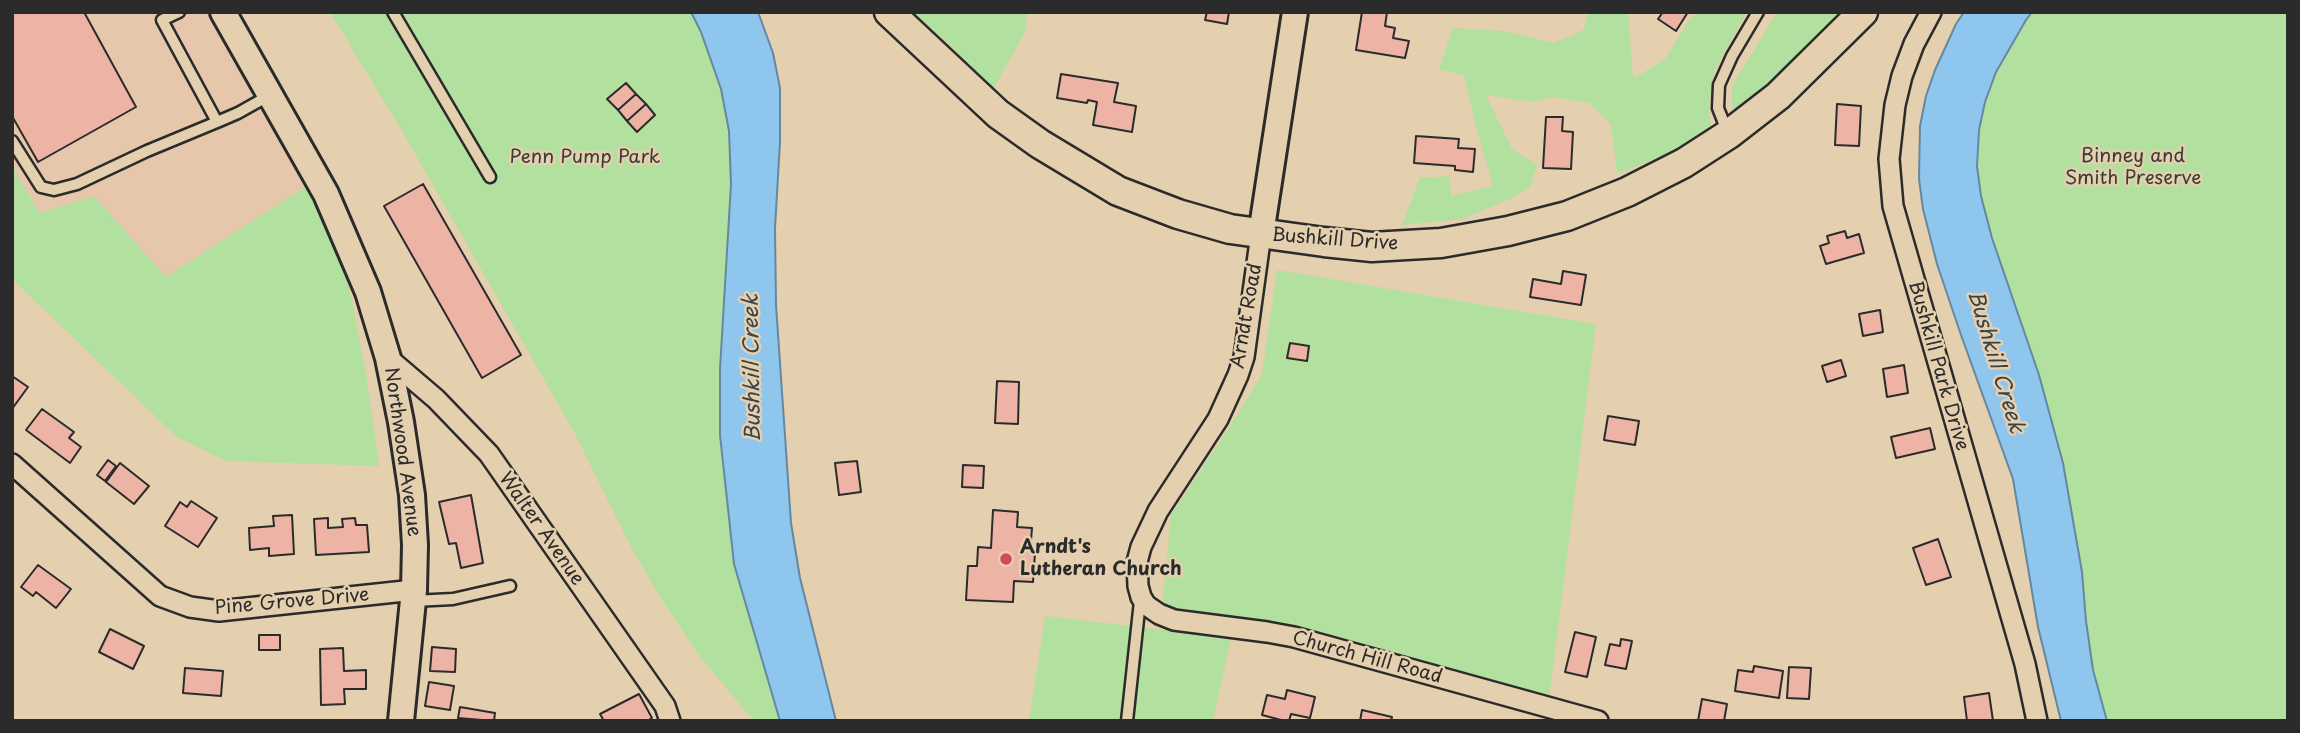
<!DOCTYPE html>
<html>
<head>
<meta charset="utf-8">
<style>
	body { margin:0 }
	#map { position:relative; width:2300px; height:733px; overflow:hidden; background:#e4cfae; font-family:"Playpen Sans",sans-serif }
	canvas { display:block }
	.frame { position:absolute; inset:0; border:14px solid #2b2b2b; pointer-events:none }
</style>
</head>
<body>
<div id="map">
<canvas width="2300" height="733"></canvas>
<div class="frame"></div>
</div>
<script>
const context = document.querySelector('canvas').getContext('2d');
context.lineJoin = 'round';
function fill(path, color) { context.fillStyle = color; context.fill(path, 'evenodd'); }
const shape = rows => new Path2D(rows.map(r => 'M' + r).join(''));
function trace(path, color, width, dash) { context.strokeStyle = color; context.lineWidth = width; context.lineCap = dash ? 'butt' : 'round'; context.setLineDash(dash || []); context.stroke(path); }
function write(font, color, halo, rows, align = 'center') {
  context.font = font + ' "Playpen Sans",sans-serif'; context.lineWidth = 5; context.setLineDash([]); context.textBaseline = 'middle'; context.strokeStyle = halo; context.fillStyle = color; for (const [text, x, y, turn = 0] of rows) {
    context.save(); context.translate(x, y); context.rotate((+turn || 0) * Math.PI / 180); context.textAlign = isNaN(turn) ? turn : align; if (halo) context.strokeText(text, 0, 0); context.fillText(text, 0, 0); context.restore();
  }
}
fill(shape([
	[12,12,207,12,308,185,166,277,94,196,40,213,12,167]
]), '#e7c7ab');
fill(shape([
	[330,12,691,12,701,32,721,89,729,131,731,184,720,369,720,435,734,564,780,721,754,721,697,653,664,603,632,549,573,430,405,136],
	[911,12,1027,12,1025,32,993,89,938,34],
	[1588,12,1628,12,1633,79,1665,59,1690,19,1698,12,1747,12,1715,69,1709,108,1711,126,1696,142,1617,174,1611,124,1589,103,1552,97,1534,102,1486,95,1512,149,1537,165,1530,187,1508,200,1462,219,1402,225,1420,178,1449,176,1451,196,1493,186,1477,131,1464,75,1439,69,1453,28,1504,31,1554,43,1584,30],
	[1777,12,1840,12,1744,109,1732,108,1732,86],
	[2032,12,2288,12,2288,721,2107,721,2093,670,2086,621,2082,572,2063,463,2039,375,1992,238,1981,196,1977,166,1979,130,1985,102,1996,72,2026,20],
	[12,167,40,213,94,196,166,277,308,185,349,287,366,373,379,466,226,461,177,437,12,279],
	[1277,270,1596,324,1549,699,1286,625,1162,606,1171,515,1245,403,1262,374],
	[1045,616,1231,638,1213,721,1029,721]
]), '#b2e09e');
const water = shape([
	[691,12,758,12,773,53,780,88,780,142,775,228,776,305,791,523,800,578,836,721,780,721,734,564,720,435,720,369,731,184,729,131,721,89,701,32,691,12],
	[1964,12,2032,12,2026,20,1996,72,1985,102,1979,130,1977,166,1981,196,1992,238,2039,375,2063,463,2082,572,2086,621,2093,670,2107,721,2061,721,2038,627,2013,479,1961,335,1937,264,1923,209,1919,179,1920,126,1926,96,1935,70,1956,24,1964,12]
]);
fill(water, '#8ec6ed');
trace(water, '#66889f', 2);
const building = shape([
	[12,12,84,12,136,107,38,162,12,116,12,12],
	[1207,12,1229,12,1227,24,1205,20,1207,12],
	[1362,12,1387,12,1385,26,1395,28,1393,38,1409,41,1405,58,1356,50,1362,12],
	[1663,12,1688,12,1676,31,1658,19,1663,12],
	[1061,74,1118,83,1114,102,1136,106,1132,132,1093,125,1097,102,1088,100,1087,103,1057,98,1061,74],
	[626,83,636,94,618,110,607,99,626,83],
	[636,94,646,104,627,121,618,110,636,94],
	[646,104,655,115,637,132,627,121,646,104],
	[1837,104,1861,106,1859,146,1835,145,1837,104],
	[1546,117,1563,117,1562,131,1573,132,1571,169,1543,168,1546,117],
	[1416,136,1459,139,1458,148,1475,149,1473,172,1455,170,1455,166,1414,163,1416,136],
	[423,184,521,355,482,378,384,206,423,184],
	[1845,231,1847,238,1859,234,1864,253,1826,264,1820,246,1829,243,1827,236,1845,231],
	[1563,271,1586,275,1581,305,1530,297,1533,279,1561,284,1563,271],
	[1880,310,1883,332,1863,336,1859,314,1880,310],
	[1290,343,1309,346,1307,361,1287,358,1290,343],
	[1841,360,1846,376,1827,382,1822,366,1841,360],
	[1904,365,1908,393,1887,397,1883,369,1904,365],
	[12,376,28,387,12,409,12,376],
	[997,381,1019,382,1018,424,995,423,997,381],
	[42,409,74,432,69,438,81,447,70,463,26,430,42,409],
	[1608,416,1639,421,1635,445,1604,440,1608,416],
	[1930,428,1935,449,1896,458,1891,437,1930,428],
	[108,460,116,466,105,481,97,475,108,460],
	[857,461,861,492,839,495,835,463,857,461],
	[120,463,149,486,134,504,106,482,120,463],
	[963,465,984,466,983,488,962,487,963,465],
	[471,495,483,563,461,568,456,543,449,544,439,502,471,495],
	[191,501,217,518,198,547,165,526,180,502,187,507,191,501],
	[993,510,1018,512,1017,527,1032,528,1030,553,1035,553,1033,582,1014,581,1013,602,966,600,968,566,977,566,978,547,991,548,993,510],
	[292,515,294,554,269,556,269,548,250,550,249,528,274,526,273,516,292,515],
	[328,518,328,528,343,527,342,519,355,518,356,525,367,525,369,552,316,555,314,519,328,518],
	[1938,539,1951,577,1926,585,1913,548,1938,539],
	[38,565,71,589,56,608,36,592,33,596,21,587,38,565],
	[110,629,144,646,133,669,99,652,110,629],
	[1575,632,1596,637,1587,677,1565,672,1575,632],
	[259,635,280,635,280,650,259,650,259,635],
	[1621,639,1632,641,1626,669,1605,665,1610,644,1620,646,1621,639],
	[432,647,456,649,455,672,430,671,432,647],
	[343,648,344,671,366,670,366,689,344,689,345,704,321,705,320,649,343,648],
	[1754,666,1783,671,1779,698,1735,691,1738,670,1753,672,1754,666],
	[1789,667,1811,668,1809,699,1787,698,1789,667],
	[185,668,223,671,221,696,183,693,185,668],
	[429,682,454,686,450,710,425,706,429,682],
	[1287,690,1315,697,1310,718,1291,714,1289,721,1285,721,1262,715,1267,695,1285,699,1287,690],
	[1989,693,1993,721,1967,721,1964,697,1989,693],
	[639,694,652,718,647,721,604,721,600,714,639,694],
	[1702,699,1727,704,1724,721,1698,721,1702,699],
	[460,707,495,713,494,721,458,718,460,707],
	[1362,710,1392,717,1391,721,1360,721,1362,710]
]);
fill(building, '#edb3a5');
trace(building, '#2b2b2b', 2);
const service = shape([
	[179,12,162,20,217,122,238,113,270,95],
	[393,12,490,177],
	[1727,131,1718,108,1719,85,1732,56,1758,12],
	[12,141,41,187,54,190,77,184,147,151,217,122],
	[413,601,453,599,510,586],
	[1127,721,1140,601]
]);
const minor = shape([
	[1931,12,1914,44,1902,76,1895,105,1889,159,1893,206,2025,664,2037,721],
	[1261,234,1244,357,1238,375,1218,419,1158,511,1141,547,1137,562,1138,586,1141,597,1146,605,1159,614,1174,620,1267,632,1294,637,1598,721],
	[388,358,436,399,489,454,665,706,670,721],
	[12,464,160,596,190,607,219,611,414,590]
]);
const tertiary = shape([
	[223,12,326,194,368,292,388,358,401,422,412,495,415,545,414,590,401,721],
	[1261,234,1295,12]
]);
const secondary = shape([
	[889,12,998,114,1040,144,1118,191,1178,214,1230,229,1324,242,1372,247,1441,243,1508,231,1567,216,1627,192,1684,163,1729,134,1778,96,1863,12]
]);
trace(service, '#2b2b2b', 15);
trace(minor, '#2b2b2b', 24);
trace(tertiary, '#2b2b2b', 30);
trace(secondary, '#2b2b2b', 33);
trace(service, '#e4cfae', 10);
trace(minor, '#e4cfae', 19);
trace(tertiary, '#e4cfae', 24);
trace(secondary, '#e4cfae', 28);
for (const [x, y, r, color] of [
	[1006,559,7,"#d1495b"]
]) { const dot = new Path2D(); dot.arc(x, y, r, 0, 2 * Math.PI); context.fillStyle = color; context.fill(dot); trace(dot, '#e4cfae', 2.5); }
write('19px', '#383d36', '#e4cfae', [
	["Binney and",2133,157],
	["Smith Preserve",2133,179],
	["Penn Pump Park",585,158]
]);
write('19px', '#2b2b2b', '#e4cfae', [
	["Bushkill Drive",1335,240,4],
	["Arndt Road",1247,316,-80],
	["Bushkill Park Drive",1938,366,74],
	["Northwood Avenue",402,452,82],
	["Walter Avenue",541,529,55],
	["Pine Grove Drive",292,602,-5],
	["Church Hill Road",1367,658,15]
]);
write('bold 19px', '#2b2b2b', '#e4cfae', [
	["Arndt's",1020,548],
	["Lutheran Church",1020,570]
], 'left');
write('italic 21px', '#3a4248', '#e4cfae', [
	["Bushkill Creek",1995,362,73],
	["Bushkill Creek",753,368,-91]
]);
</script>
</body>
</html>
